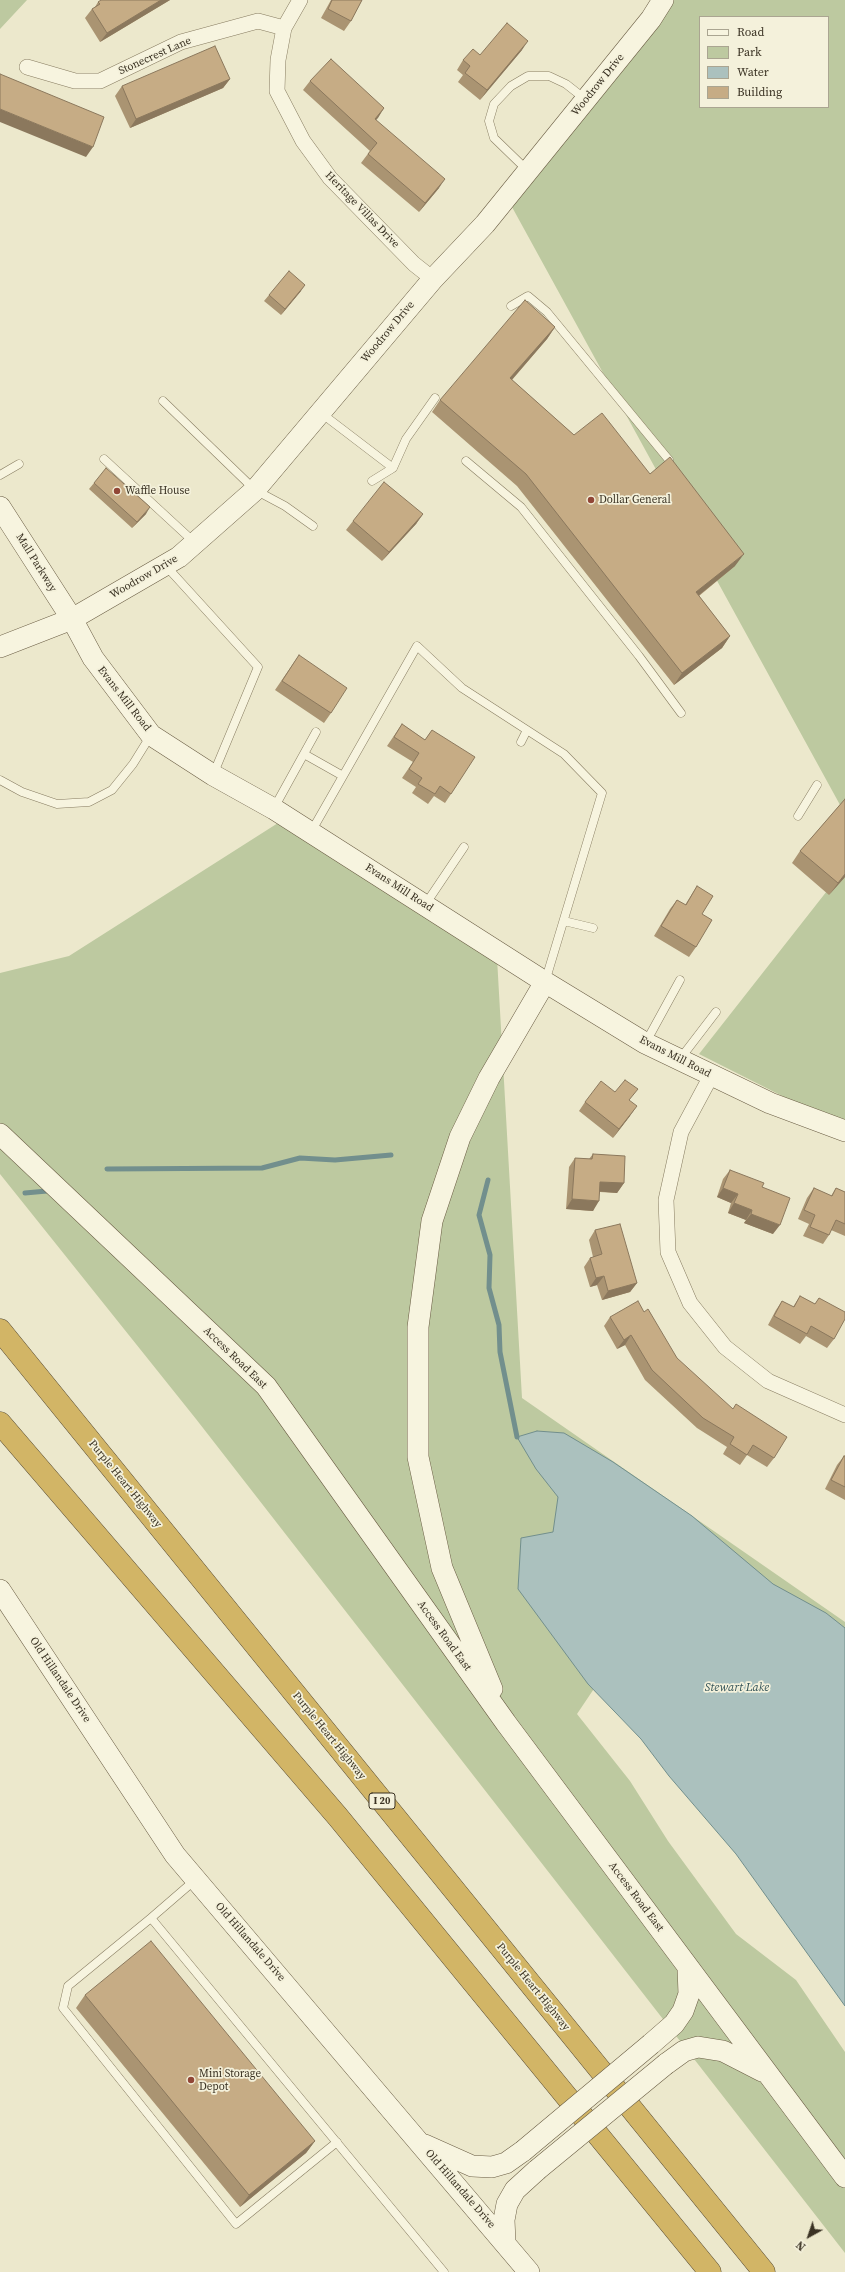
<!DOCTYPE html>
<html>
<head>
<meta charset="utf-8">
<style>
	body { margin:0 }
	#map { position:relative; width:845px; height:2272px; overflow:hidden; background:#ece8cc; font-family:"Source Serif 4",serif }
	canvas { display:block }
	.legend { position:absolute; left:699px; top:16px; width:130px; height:92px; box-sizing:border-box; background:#f4f1db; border:1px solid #aaa591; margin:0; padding:5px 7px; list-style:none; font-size:12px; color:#3a3223 }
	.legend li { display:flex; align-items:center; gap:8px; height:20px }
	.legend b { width:20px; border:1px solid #aaa591 }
	.north { position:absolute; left:789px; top:2216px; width:40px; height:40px; -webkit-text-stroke:3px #f4f1db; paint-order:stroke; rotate:220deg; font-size:11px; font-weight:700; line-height:16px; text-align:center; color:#3a3223 }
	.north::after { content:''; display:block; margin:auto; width:14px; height:18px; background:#3a3223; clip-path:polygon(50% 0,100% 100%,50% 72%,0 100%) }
</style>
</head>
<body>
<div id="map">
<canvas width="845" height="2272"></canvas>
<ul class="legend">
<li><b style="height:5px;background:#f7f4df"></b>Road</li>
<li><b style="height:11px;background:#bdc9a0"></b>Park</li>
<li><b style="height:11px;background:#abc1be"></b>Water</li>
<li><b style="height:11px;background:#c6ac85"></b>Building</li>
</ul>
<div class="north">N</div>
</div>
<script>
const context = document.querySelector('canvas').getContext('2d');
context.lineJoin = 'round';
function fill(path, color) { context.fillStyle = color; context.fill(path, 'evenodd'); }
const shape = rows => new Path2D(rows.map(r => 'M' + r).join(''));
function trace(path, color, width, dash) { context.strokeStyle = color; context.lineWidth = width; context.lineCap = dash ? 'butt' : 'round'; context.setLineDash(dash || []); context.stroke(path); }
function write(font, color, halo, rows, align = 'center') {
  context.font = font + ' "Source Serif 4",serif'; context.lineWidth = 3.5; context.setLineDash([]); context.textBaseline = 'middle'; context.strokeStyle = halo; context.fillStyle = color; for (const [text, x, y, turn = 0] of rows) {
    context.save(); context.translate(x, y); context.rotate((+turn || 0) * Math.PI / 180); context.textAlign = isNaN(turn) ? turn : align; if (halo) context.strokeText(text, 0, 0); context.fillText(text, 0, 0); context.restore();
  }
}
fill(shape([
	[0,0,27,0,0,29],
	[660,0,845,0,845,814,512,207],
	[700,17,828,17,828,107,700,107],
	[278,823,497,958,522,1398,845,1622,845,1639,624,1644,577,1714,630,1781,668,1841,736,1934,796,1980,845,2052,845,2253,196,1419,0,1174,0,973,69,956],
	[845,868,845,1123,812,1111,699,1054]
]), '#bdc9a0');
const water = shape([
	[537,1431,564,1433,613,1462,692,1516,773,1584,826,1613,845,1628,845,2006,736,1854,669,1776,641,1739,588,1684,518,1589,521,1538,553,1532,558,1497,536,1469,517,1437,537,1431]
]);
fill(water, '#abc1be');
trace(water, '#728f8d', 1);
trace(shape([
	[107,1169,262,1168,300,1158,335,1160,391,1155],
	[488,1180,479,1215,490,1255,489,1288,499,1325,500,1352,517,1437],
	[25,1193,47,1191]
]), '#728f8d', 5);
const lane = shape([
	[527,170,494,138,489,121,494,104,511,86,528,76,549,76,566,84,585,99],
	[511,306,528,296,547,312,669,460],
	[163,401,255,490,285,506,313,526],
	[321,413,393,468,406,439,435,398],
	[104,459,194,542],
	[466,461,521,507,639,656,681,713],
	[0,475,19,464],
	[372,481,393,468],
	[166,566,258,667,213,775],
	[521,742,527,730],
	[304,754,343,776,311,832],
	[343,776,417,646,462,688,564,754,602,793,545,982],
	[0,780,22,792,57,804,89,802,112,790,133,764,151,735],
	[274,808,316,732],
	[798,816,817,785],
	[425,905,464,847],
	[564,921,593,928],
	[646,1042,680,980],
	[680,1059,716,1012],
	[195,1880,151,1918,444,2272],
	[151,1918,68,1986,63,2008,236,2224,337,2142]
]);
const street = shape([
	[300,0,284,28,278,60,277,91,303,141,330,178,414,264,433,279],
	[27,67,75,81,100,81,181,42,258,21,284,28],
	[711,1076,681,1132,666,1200,668,1252,690,1303,725,1347,768,1381,845,1415]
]);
const secondary = shape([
	[0,507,72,619,93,658,151,735,213,775,274,809,545,982,645,1043,770,1103,845,1131],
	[0,647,72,619,179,557,255,490,433,279,485,224,651,19,663,0],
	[0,1134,266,1386,506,1723,845,2177],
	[0,1590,175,1855,529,2272],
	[492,1689,442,1568,418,1457,418,1327,432,1221,460,1137,489,1078,545,982],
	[651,2044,674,2024,683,2011,689,1994,688,1967],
	[666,2064,684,2051,698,2047,723,2051,762,2071],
	[425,2145,472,2166,492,2167,506,2163,523,2151],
	[505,2242,504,2220,507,2204,515,2190,537,2170]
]);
const highway = shape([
	[0,1330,764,2272],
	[0,1423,338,1817,710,2272]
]);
trace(lane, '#877c61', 9);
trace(street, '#877c61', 16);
trace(secondary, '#6a5d44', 22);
trace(highway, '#564a34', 23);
trace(lane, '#f7f4df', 8);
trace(street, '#f7f4df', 15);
trace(secondary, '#f7f4df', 21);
trace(highway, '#d2b566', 22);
const secondaryBridge = shape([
	[523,2151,651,2044],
	[537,2170,666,2064]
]);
trace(secondaryBridge, '#6a5d44', 22, []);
trace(secondaryBridge, '#f7f4df', 21);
fill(shape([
	[170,0,100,42,85,18,92,9,95,7,98,2],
	[331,0,362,0,351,21,344,31,321,18],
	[522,50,480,100,458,82,463,75,457,70,463,60,480,55],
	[230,79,223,88,130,128,115,96,122,86],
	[310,81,384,108,376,120,439,188,419,212,361,163,370,151,303,90],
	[301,291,281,315,264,301,269,295],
	[555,327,547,339,512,380,574,435,650,474,735,566,699,596,730,636,722,648,674,685,517,486,432,412,440,400],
	[94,483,146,514,132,528,89,489],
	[423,514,416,524,382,561,346,530,353,521],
	[299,655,331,713,324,723,275,690],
	[402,724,425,740,432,730,451,794,445,803,434,796,428,804,412,793,416,787,402,778,413,762,387,746],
	[845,799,845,877,829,895,792,863,800,851],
	[697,886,702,914,696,947,689,957,654,936,670,909,677,900,685,905],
	[615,1092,629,1101,630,1116,613,1138,579,1111,585,1102],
	[593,1154,624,1183,617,1193,600,1192,593,1211,566,1209,569,1167,575,1158,589,1159],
	[730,1170,762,1187,773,1234,744,1223,746,1220,728,1213,731,1203,717,1197,723,1179],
	[814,1188,831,1196,836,1188,845,1192,845,1236,831,1230,829,1235,823,1244,803,1236,809,1224,798,1219,807,1198],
	[595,1230,637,1283,630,1292,602,1300,597,1285,590,1287,584,1267,590,1258,593,1257,589,1240],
	[800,1296,815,1304,819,1298,834,1339,827,1348,806,1336,800,1344,768,1325,776,1310,782,1301,793,1307],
	[644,1312,677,1358,774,1458,767,1467,747,1455,740,1465,723,1454,727,1447,697,1428,645,1380,625,1345,617,1349,604,1326,610,1317],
	[844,1456,845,1456,845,1500,825,1489,837,1465],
	[85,1995,315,2141,306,2153,240,2207,76,2008]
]), '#aa9472');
fill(shape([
	[161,0,170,0,100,42,107,33],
	[528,41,522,50,480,100,487,90],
	[230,79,223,88,130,128,136,119],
	[384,108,378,118,368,128,375,119],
	[0,109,93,147,86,157,0,122],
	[445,179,439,188,419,212,425,203],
	[305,285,301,291,281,315,285,309],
	[555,327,547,339,502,391,510,378],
	[150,507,146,514,132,528,137,522],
	[423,514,416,524,382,561,389,552],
	[744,554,735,566,688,604,696,592],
	[730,636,722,648,674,685,682,673],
	[845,874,845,877,829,895,838,883],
	[637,1106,630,1116,613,1138,619,1129],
	[600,1182,624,1183,617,1193,594,1191],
	[723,1188,738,1194,731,1203,717,1197],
	[572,1199,599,1201,593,1211,566,1209],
	[734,1203,752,1210,746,1220,728,1213],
	[751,1214,780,1225,773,1234,744,1223],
	[604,1276,597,1285,590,1287,596,1278],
	[637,1283,630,1292,602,1300,608,1291],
	[631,1335,625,1345,617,1349,624,1340],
	[315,2141,306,2153,240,2207,249,2195]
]), '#8b785d');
const building = shape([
	[101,0,161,0,107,33,92,9,100,4,98,2,101,0],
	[332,0,362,0,351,21,328,9,332,0],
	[507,23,528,41,487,90,465,73,470,66,463,60,473,49,480,55,507,23],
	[215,46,230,79,136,119,122,86,215,46],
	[331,59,384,108,375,119,445,179,425,203,368,154,377,143,310,81,331,59],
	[0,74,104,117,93,147,0,109,0,74],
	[289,271,305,285,285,309,269,295,289,271],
	[525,300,555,327,510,378,574,435,602,413,650,474,670,457,744,554,696,592,730,636,682,673,526,474,440,400,525,300],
	[106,468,150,507,137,522,94,483,106,468],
	[384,482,423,514,389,552,353,521,384,482],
	[299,655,347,688,331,713,282,681,299,655],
	[402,724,425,740,432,730,475,757,451,794,440,786,435,794,418,784,422,778,409,769,419,753,394,737,402,724],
	[845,799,845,874,838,883,800,851,845,799],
	[697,886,713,896,702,914,712,920,696,947,661,926,677,900,686,905,697,886],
	[625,1080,638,1089,629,1100,637,1106,619,1129,585,1102,601,1081,615,1092,625,1080],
	[593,1154,625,1156,624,1183,600,1182,599,1201,572,1199,575,1158,592,1159,593,1154],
	[730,1170,764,1183,762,1187,790,1198,780,1225,751,1214,752,1210,734,1203,738,1194,723,1188,730,1170],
	[814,1188,832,1196,836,1188,845,1192,845,1224,836,1220,829,1235,810,1227,815,1215,804,1210,814,1188],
	[620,1224,637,1283,608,1291,604,1276,596,1278,590,1258,602,1254,595,1230,620,1224],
	[800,1296,815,1304,819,1298,845,1312,845,1319,834,1339,811,1326,807,1334,774,1316,782,1301,794,1307,800,1296],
	[638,1301,644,1312,648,1309,677,1358,733,1409,736,1404,787,1437,774,1458,753,1445,747,1455,730,1444,734,1437,703,1418,652,1370,631,1335,624,1340,610,1317,638,1301],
	[844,1456,845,1456,845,1487,831,1480,844,1456],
	[151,1941,315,2141,249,2195,85,1995,151,1941]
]);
fill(building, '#c6ac85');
trace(building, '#8b785d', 1);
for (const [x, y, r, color] of [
	[117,491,4,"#914636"],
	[591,500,4,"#914636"],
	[191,2080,4,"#914636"]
]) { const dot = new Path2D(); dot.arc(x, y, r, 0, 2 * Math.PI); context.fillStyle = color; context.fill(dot); trace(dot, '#f4f1db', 1.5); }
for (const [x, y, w] of [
	[382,1801,26]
]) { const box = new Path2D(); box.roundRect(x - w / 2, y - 8, w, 16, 3); context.fillStyle = '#f4f1db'; context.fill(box); trace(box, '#3a3223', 1); }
write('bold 10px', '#3a3223', null, [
	["I 20",382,1801]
]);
write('11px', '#3a3223', '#f4f1db', [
	["Stonecrest Lane",155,56,-24],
	["Woodrow Drive",598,85,-51],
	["Heritage Villas Drive",362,210,46],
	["Woodrow Drive",388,332,-50],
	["Mall Parkway",36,563,58],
	["Woodrow Drive",144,577,-30],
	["Evans Mill Road",124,699,52],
	["Evans Mill Road",399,888,33],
	["Evans Mill Road",675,1057,27],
	["Access Road East",235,1358,44],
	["Purple Heart Highway",125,1484,51],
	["Access Road East",444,1636,54],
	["Old Hillandale Drive",60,1680,56],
	["Purple Heart Highway",329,1736,51],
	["Access Road East",636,1897,53],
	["Old Hillandale Drive",250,1942,49],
	["Purple Heart Highway",533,1987,51],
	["Old Hillandale Drive",460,2189,49]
]);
write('11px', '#3a3223', '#f4f1db', [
	["Waffle House",125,491],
	["Dollar General",599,500],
	["Mini Storage",199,2074],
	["Depot",199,2087]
], 'left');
write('italic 12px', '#345458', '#f4f1db', [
	["Stewart Lake",737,1688]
]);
</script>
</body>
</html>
